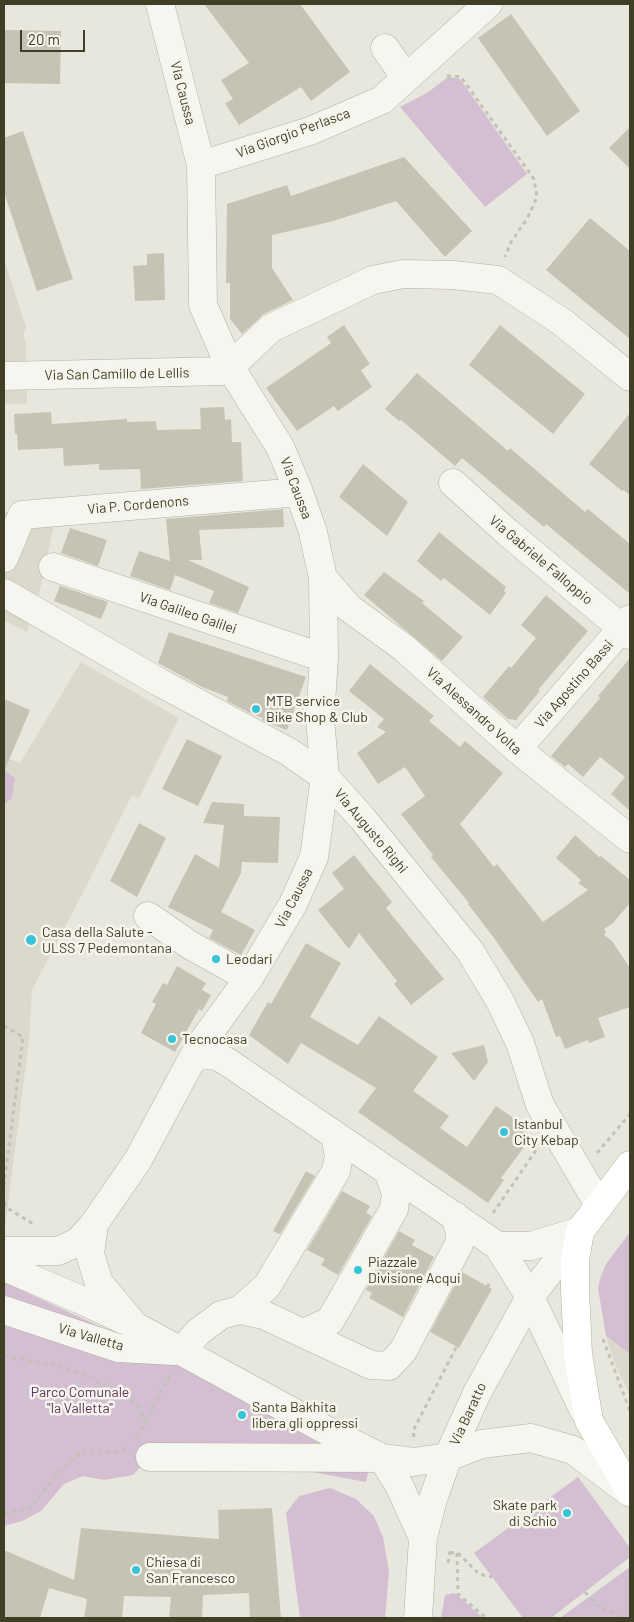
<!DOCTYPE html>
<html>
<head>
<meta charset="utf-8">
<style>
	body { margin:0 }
	#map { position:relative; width:634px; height:1622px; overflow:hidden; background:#e8e7dd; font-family:Barlow,sans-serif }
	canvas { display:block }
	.frame { position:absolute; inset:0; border:5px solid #403e25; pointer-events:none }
	.scale { position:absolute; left:20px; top:30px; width:65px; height:22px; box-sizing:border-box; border:2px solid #403e25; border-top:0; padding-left:6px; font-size:15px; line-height:18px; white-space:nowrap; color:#403e25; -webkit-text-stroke:4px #f6f5ed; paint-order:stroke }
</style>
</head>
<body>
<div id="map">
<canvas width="634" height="1622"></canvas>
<div class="frame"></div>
<div class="scale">20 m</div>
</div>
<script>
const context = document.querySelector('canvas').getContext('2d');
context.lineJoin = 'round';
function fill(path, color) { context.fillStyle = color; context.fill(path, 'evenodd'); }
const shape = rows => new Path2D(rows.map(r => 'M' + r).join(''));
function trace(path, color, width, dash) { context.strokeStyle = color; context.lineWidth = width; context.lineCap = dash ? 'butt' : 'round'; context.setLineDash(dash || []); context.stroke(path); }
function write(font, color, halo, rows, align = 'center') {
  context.font = font + ' Barlow,sans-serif'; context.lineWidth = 5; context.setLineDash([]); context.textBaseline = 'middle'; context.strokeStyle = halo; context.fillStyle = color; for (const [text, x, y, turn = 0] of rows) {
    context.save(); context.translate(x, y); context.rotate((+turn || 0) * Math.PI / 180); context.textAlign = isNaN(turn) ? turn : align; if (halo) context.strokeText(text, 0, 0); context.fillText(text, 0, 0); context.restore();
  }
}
fill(shape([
	[4,259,26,327,23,336,26,342,27,404,4,404],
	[4,512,54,513,54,524,38,599,27,632,4,620],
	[81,662,179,718,139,798,132,795,85,889,32,990,29,1041,4,1234,4,757,20,763],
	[606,1336,630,1354,630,1396,614,1362]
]), '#dad9cb');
fill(shape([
	[448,77,460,79,527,174,485,207,400,107,427,93],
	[4,770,15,778,12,798,4,805],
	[630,1232,630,1354,606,1336,598,1288,601,1276,606,1264],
	[4,1282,157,1353,370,1464,366,1482,161,1444,133,1475,104,1480,83,1476,64,1484,41,1511,22,1521,4,1526],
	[578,1477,630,1548,630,1557,551,1618,523,1618,474,1553],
	[330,1488,356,1499,374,1516,383,1537,389,1572,385,1618,300,1618,286,1513,299,1496],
	[630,1567,630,1618,560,1618],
	[454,1593,463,1600,483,1618,441,1618,445,1595]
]), '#d3bed2');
fill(shape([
	[204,4,300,4,350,72,311,101,301,87,239,125,225,103,233,99,221,80,249,63],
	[511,14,580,111,547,136,478,38],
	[4,30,61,31,60,84,4,83],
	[630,127,630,169,609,148],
	[23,131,73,279,37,291,4,192,4,138],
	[404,157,472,231,445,257,396,201,330,222,272,235,272,268,293,300,264,314,242,334,230,319,230,283,226,283,227,204,287,185,291,196],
	[590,218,630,251,630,339,546,270],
	[164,253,165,300,135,301,133,266,147,265,147,254],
	[344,325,370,364,361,370,372,387,338,411,334,406,297,431,266,388,331,343,327,337],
	[500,325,585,394,553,434,469,365],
	[417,373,508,451,510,448,585,512,588,509,630,544,630,594,546,524,544,527,462,458,455,466,401,420,399,421,385,409],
	[224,407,225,420,231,419,232,442,241,442,243,481,141,489,140,469,99,470,99,464,64,466,63,448,18,450,17,434,15,434,14,414,51,412,52,424,127,419,127,422,156,421,157,430,201,429,200,408],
	[630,413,630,495,623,490,622,491,589,464],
	[363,464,408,502,387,536,339,497],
	[283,509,284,527,199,530,202,560,188,560,249,587,238,613,209,603,214,591,175,575,170,590,130,576,139,551,170,561,166,519],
	[70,528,107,540,98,566,61,553],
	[439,532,506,587,504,591,506,593,490,615,444,578,441,581,417,561],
	[384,572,424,601,422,603,463,637,442,661,364,595],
	[60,586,108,602,101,619,54,601],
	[546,595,588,631,538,690,540,691,516,720,508,719,483,697,509,666,511,668,536,638,521,625],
	[169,632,306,677,287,730,268,723,262,720,263,718,252,714,227,701,228,697,202,687,158,663],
	[630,658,630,811,611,794,625,777,600,757,583,777,568,764,565,767,551,756,600,698,598,696],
	[370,664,434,716,429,721,460,747,465,741,503,773,460,824,494,867,497,864,543,922,588,890,578,883,581,880,556,858,575,835,599,857,601,856,630,880,630,903,613,923,604,929,606,932,604,935,612,941,630,968,630,1007,598,1018,605,1037,589,1043,588,1040,565,1049,560,1036,556,1037,542,999,538,1002,494,938,468,904,469,903,431,857,433,855,401,814,425,796,405,767,378,784,357,753,386,732,377,727,384,719,349,691],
	[4,699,30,710,4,772],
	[187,739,222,756,198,806,162,789],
	[212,802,244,804,244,816,280,817,278,863,242,862,241,873,221,912,255,930,241,955,209,938,213,930,168,907,195,854,219,868,224,825,203,823],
	[139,823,166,838,137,897,110,881],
	[354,855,392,902,386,908,444,979,411,1005,394,984,397,981,359,933,349,949,318,910,344,889,332,873],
	[306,943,341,963,310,1017,358,1045,379,1016,438,1057,413,1091,449,1116,440,1128,467,1147,496,1106,518,1121,516,1124,531,1138,501,1178,504,1180,488,1203,358,1112,376,1088,301,1043,288,1064,249,1035,268,1002,271,1004],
	[177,966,206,983,202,990,211,995,202,1011,199,1009,175,1052,141,1033,156,1004,152,1002,163,983,167,985],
	[484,1045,488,1062,474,1081,451,1053],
	[306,1171,315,1176,280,1234,273,1231],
	[342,1191,370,1206,366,1213,372,1216,338,1275,321,1265,325,1259,307,1250],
	[399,1231,415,1240,412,1245,434,1257,403,1317,369,1298,372,1293,366,1290],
	[462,1272,492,1289,459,1348,430,1332],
	[272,1508,281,1618,250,1618,249,1593,203,1595,202,1618,169,1618,171,1597,124,1596,122,1618,84,1618,87,1599,49,1588,40,1618,4,1618,4,1550,74,1580,81,1528,219,1539,218,1510]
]), '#c5c4b4');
const minor = shape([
	[160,4,201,165,203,305,230,367,280,447,299,492,313,532,323,578,324,658,320,718,325,777,314,857,293,904,249,978,198,1048,138,1160,94,1224,90,1254,99,1283,135,1326,322,1428,382,1458],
	[385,48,405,77],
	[201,165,310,131,382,100,488,4],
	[4,376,222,371,230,367,271,328,373,280,403,274,453,275,498,280,562,322,630,377],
	[453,483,507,532,630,635],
	[4,558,22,515,299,492],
	[53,567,324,658],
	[323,578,349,608,404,648,517,749,630,839],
	[4,593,159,682,289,752,325,777,362,818,470,951,500,1001,520,1043,540,1105,599,1205],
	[517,749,630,619],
	[148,916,190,945,249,978],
	[193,1058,205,1055,217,1056,229,1063,498,1246,530,1297,584,1411],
	[498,1246,531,1246,580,1231],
	[4,1251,58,1251,78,1242,94,1224],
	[4,1267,79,1299,124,1320],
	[4,1310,118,1348,175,1351],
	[240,1310,267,1286,336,1171,339,1156,335,1136],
	[304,1333,330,1321,394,1209,396,1194,388,1171],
	[182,1351,198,1332,221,1315,240,1310,264,1315,371,1365,389,1366,403,1351,459,1244,460,1232,455,1216],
	[150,1457,382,1458,413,1462,448,1457,482,1444,531,1438,573,1450,630,1493],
	[382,1458,399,1485,423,1538],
	[418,1618,423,1538,433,1499,448,1457,477,1393,530,1297,580,1231]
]);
const major = shape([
	[630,1165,580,1231,575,1260,575,1290,578,1354,589,1421,630,1491]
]);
trace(minor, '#b2b1a2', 29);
trace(major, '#b5b29c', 29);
trace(shape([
	[447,76,461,77,534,179,537,197,527,219,511,242,505,257],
	[4,1026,23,1037,4,1185],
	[597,1153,630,1114],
	[4,1202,9,1209,35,1225],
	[493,1213,537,1149],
	[603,1339,630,1411],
	[4,1356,54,1365,86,1376,112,1389,138,1405,145,1423,137,1436],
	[145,1422,170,1375],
	[414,1437,413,1431,491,1280],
	[4,1514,31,1507,54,1478,80,1453,109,1453,127,1449],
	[450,1553,457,1552,458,1594,486,1618],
	[458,1553,479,1574,492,1577],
	[448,1563,450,1553,448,1550],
	[585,1592,597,1605,622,1618]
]), '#c3c2b7', 3, [4, 4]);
trace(minor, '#f6f6f0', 28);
trace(major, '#fff', 28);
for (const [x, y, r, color] of [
	[256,709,5,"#37c3d8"],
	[31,940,6,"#37c3d8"],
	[216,959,5,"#37c3d8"],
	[172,1039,5,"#37c3d8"],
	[504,1132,5,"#37c3d8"],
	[358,1270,5,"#37c3d8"],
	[242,1415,5,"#37c3d8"],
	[567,1513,5,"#37c3d8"],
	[136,1570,5,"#37c3d8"]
]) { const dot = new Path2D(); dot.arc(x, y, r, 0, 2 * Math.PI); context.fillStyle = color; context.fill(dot); trace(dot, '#f6f5ed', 2); }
write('14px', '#403e25', '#f6f5ed', [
	["Via Caussa",183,93,76],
	["Via Giorgio Perlasca",293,133,-20],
	["Via San Camillo de Lellis",117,374,-1],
	["Via Caussa",296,488,69],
	["Via P. Cordenons",138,505,-5],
	["Via Gabriele Falloppio",541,560,40],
	["Via Galileo Galilei",188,613,19],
	["Via Agostino Bassi",574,684,-49],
	["Via Alessandro Volta",474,711,42],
	["Via Augusto Righi",371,831,50],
	["Via Caussa",294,898,-63],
	["Via Valletta",91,1337,16],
	["Via Baratto",468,1414,-65]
]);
write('14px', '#403e25', '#f6f5ed', [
	["MTB service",266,701],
	["Bike Shop & Club",266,717],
	["Casa della Salute -",42,932],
	["ULSS 7 Pedemontana",42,948],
	["Leodari",226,959],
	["Tecnocasa",182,1039],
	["Istanbul",514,1124],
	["City Kebap",514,1140],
	["Piazzale",368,1262],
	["Divisione Acqui",368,1278],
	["Santa Bakhita",252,1407],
	["libera gli oppressi",252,1423],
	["Skate park",557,1505,"right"],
	["di Schio",557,1521,"right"],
	["Chiesa di",146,1562],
	["San Francesco",146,1578]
], 'left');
write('14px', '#5d3259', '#f6f5ed', [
	["Parco Comunale",80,1392],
	["\"la Valletta\"",80,1408]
]);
</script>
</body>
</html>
